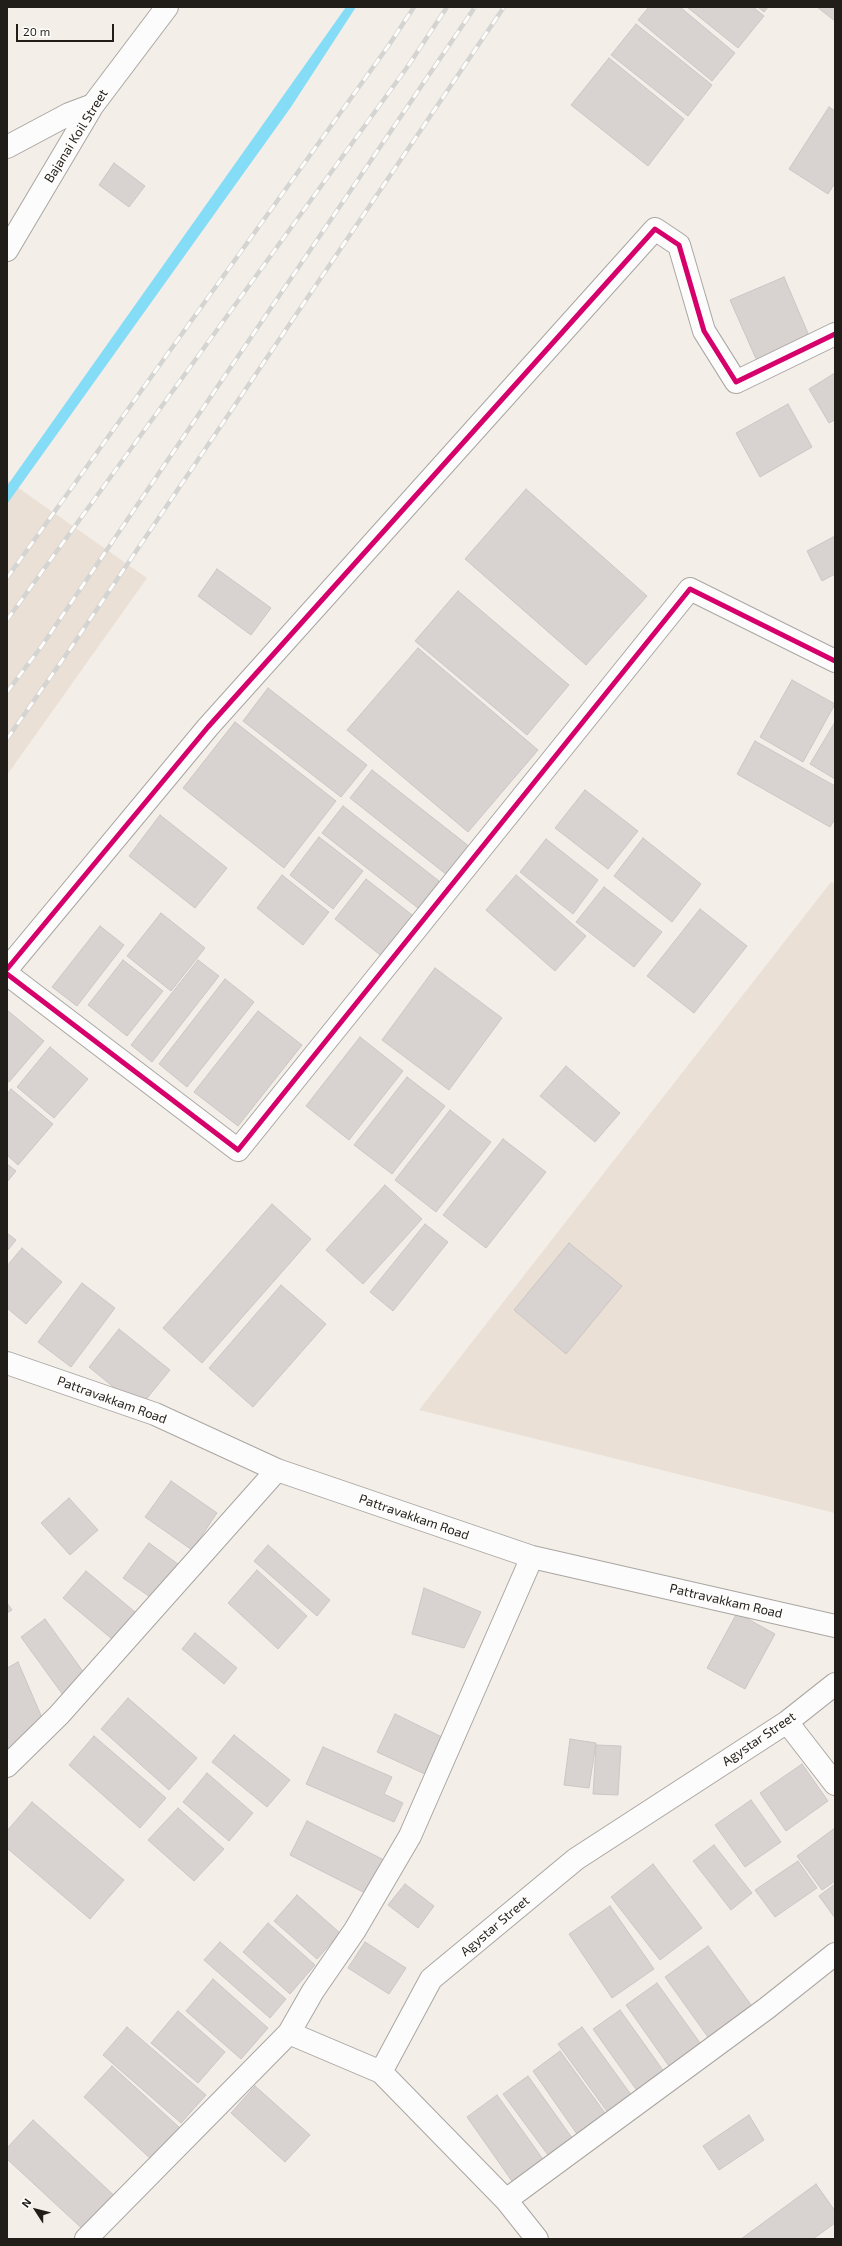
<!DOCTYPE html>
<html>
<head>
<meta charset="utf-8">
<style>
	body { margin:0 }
	#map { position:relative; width:842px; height:2246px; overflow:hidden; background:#f3eee8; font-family:"Exo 2",sans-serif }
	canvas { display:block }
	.frame { position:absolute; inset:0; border:8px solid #211e1a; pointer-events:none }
	.north { position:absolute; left:16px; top:2190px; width:40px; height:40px; -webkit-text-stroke:3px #fefdfb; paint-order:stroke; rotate:306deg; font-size:11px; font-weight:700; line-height:16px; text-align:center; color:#211e1a }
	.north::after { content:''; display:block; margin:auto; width:14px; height:18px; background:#211e1a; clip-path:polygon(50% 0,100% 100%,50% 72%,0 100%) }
	.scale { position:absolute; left:16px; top:24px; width:98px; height:18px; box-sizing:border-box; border:2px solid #211e1a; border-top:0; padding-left:5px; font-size:12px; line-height:14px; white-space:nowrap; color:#211e1a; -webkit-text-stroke:3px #fefdfb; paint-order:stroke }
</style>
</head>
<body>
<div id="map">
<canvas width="842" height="2246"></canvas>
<div class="frame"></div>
<div class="north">N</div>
<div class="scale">20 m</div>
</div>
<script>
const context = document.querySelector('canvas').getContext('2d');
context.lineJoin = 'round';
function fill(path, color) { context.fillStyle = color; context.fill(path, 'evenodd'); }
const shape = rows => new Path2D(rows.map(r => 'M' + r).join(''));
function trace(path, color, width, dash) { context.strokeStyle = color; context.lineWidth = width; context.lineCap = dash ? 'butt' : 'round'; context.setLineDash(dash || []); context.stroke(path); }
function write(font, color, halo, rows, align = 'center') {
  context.font = font + ' "Exo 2",sans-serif'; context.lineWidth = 3; context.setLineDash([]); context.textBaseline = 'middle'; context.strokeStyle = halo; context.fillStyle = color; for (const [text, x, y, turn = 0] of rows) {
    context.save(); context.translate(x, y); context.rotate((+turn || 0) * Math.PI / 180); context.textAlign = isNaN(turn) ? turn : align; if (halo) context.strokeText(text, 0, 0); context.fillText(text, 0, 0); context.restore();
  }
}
fill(shape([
	[7,480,147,578,7,775],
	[831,882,835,884,835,1513,419,1410]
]), '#eae0d5');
fill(shape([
	[346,7,356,7,291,107,7,504,7,486]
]), '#84dcf7');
const building = shape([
	[649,7,680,7,735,53,712,81,638,20,649,7],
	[687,7,753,7,764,16,738,48,687,7],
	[758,7,768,7,764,12,758,7],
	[817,7,835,7,835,21,817,7],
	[636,24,712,85,688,116,611,55,636,24],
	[609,58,684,119,648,166,571,105,609,58],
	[829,107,835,111,835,183,828,194,789,169,829,107],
	[114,163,145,186,129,207,99,185,114,163],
	[784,277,810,338,757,361,730,300,784,277],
	[835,373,835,420,829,423,809,389,835,373],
	[788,404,812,447,760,477,736,433,788,404],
	[526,489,647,596,586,665,465,559,526,489],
	[835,536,835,574,822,581,807,551,835,536],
	[217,569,271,608,251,635,198,596,217,569],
	[458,591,569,685,527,735,415,641,458,591],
	[418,648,538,750,468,832,347,730,418,648],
	[792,680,835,704,803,762,760,737,792,680],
	[268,688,367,765,341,797,243,721,268,688],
	[235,722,336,801,284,868,183,788,235,722],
	[835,722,835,779,810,764,835,722],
	[755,741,835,786,835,819,830,827,737,774,755,741],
	[372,770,470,847,447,875,350,798,372,770],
	[585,790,638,831,608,869,555,828,585,790],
	[343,806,439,881,418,908,322,833,343,806],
	[160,815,227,868,195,908,129,856,160,815],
	[319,837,363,871,333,909,290,875,319,837],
	[643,838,701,884,672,922,614,876,643,838],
	[546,839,598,880,573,914,520,872,546,839],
	[282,875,329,912,303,945,257,908,282,875],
	[516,875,586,936,555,971,486,910,516,875],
	[366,879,416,918,384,958,335,919,366,879],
	[604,887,662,932,634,967,576,922,604,887],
	[700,909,747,946,694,1013,647,976,700,909],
	[161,913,205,948,171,991,127,956,161,913],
	[100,926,124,945,77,1006,52,987,100,926],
	[123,960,163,991,127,1036,88,1005,123,960],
	[198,960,219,976,152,1062,131,1045,198,960],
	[435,968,502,1018,449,1090,382,1040,435,968],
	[225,979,254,1002,187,1087,159,1064,225,979],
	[7,1010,44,1041,9,1082,7,1081,7,1010],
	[258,1011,302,1045,238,1126,194,1092,258,1011],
	[360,1037,403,1071,349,1140,306,1106,360,1037],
	[50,1047,88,1079,54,1118,17,1087,50,1047],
	[566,1066,620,1113,595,1142,540,1096,566,1066],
	[407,1077,445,1106,392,1174,354,1145,407,1077],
	[11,1089,53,1124,18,1165,7,1155,7,1094,11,1089],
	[450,1110,491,1142,436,1212,395,1180,450,1110],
	[503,1139,546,1172,486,1248,443,1215,503,1139],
	[7,1164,16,1171,7,1182,7,1164],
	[385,1185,422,1219,363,1284,326,1250,385,1185],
	[272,1204,311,1239,202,1363,163,1328,272,1204],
	[425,1224,448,1242,393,1311,370,1292,425,1224],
	[7,1233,16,1240,7,1251,7,1233],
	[569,1243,622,1286,566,1354,514,1310,569,1243],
	[22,1248,62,1282,26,1324,7,1308,7,1266,22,1248],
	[82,1283,115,1308,71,1367,38,1342,82,1283],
	[281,1285,326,1324,253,1407,209,1368,281,1285],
	[119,1329,170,1370,139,1408,89,1367,119,1329],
	[171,1481,217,1513,192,1550,145,1517,171,1481],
	[69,1498,98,1530,70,1555,41,1523,69,1498],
	[149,1543,178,1564,153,1599,123,1578,149,1543],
	[268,1545,330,1600,317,1616,254,1561,268,1545],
	[257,1570,307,1616,278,1649,228,1603,257,1570],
	[86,1571,141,1617,118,1644,63,1598,86,1571],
	[424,1588,481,1612,464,1648,412,1634,424,1588],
	[7,1603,12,1610,7,1613,7,1603],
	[737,1613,775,1634,745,1689,707,1668,737,1613],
	[45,1619,87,1677,63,1695,21,1637,45,1619],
	[195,1633,237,1668,224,1684,182,1649,195,1633],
	[18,1662,43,1720,7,1755,7,1668,18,1662],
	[128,1698,197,1758,169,1790,101,1729,128,1698],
	[395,1714,444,1738,427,1775,377,1752,395,1714],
	[234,1735,290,1780,267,1807,212,1762,234,1735],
	[94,1736,166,1798,140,1828,69,1765,94,1736],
	[570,1739,596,1743,589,1788,564,1785,570,1739],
	[596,1745,621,1746,618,1795,593,1794,596,1745],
	[323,1747,392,1777,384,1794,403,1803,394,1822,306,1784,323,1747],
	[802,1764,828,1801,786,1831,760,1793,802,1764],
	[207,1773,253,1813,229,1841,183,1802,207,1773],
	[751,1800,781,1842,745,1867,715,1825,751,1800],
	[32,1802,124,1880,90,1919,7,1848,7,1831,32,1802],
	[178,1808,224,1849,194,1881,148,1840,178,1808],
	[307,1821,384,1860,367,1894,290,1855,307,1821],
	[835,1828,835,1881,822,1890,797,1856,835,1828],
	[714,1845,752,1893,731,1910,693,1861,714,1845],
	[798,1861,817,1888,775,1917,755,1890,798,1861],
	[653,1864,702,1928,660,1960,611,1897,653,1864],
	[405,1884,434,1906,418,1928,388,1905,405,1884],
	[835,1884,835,1918,819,1896,835,1884],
	[297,1895,340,1933,317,1959,274,1921,297,1895],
	[610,1906,654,1969,612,1998,569,1934,610,1906],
	[268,1923,315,1965,290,1994,243,1952,268,1923],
	[220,1942,286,1999,270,2018,204,1960,220,1942],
	[365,1942,406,1968,389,1994,348,1968,365,1942],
	[708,1946,754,2009,710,2040,665,1977,708,1946],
	[213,1979,268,2028,241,2059,186,2011,213,1979],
	[657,1983,703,2047,671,2069,626,2005,657,1983],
	[620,2010,665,2073,638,2092,593,2029,620,2010],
	[178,2011,225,2052,198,2083,151,2043,178,2011],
	[127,2027,206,2095,181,2123,103,2055,127,2027],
	[582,2027,632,2096,609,2114,558,2044,582,2027],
	[560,2051,605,2113,577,2134,533,2071,560,2051],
	[112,2066,180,2128,152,2160,84,2097,112,2066],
	[528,2076,575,2142,551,2159,503,2094,528,2076],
	[255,2086,310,2135,285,2162,231,2113,255,2086],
	[497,2095,545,2162,514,2184,467,2117,497,2095],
	[749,2115,764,2140,719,2170,703,2146,749,2115],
	[33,2120,119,2200,88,2234,7,2159,7,2148,33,2120],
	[816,2184,835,2211,835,2223,813,2239,741,2239,816,2184]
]);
fill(building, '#d8d3d1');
trace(building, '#cbc6c5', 1);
const minor = shape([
	[7,147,69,114,93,105],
	[7,250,93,105,167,7],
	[7,969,208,727,655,229,679,245,704,331,736,382,835,334],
	[7,974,238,1150,690,589,835,661],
	[7,1363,155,1414,277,1470,532,1557,835,1626],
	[787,1722,835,1784],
	[7,1766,59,1715,277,1470],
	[289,2033,381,2072],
	[506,2200,767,2008,835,1954],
	[86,2239,289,2033,313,1991,355,1930,410,1836,532,1557],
	[537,2239,506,2200,381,2072,431,1979,576,1859,787,1722,835,1684]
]);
trace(minor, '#aaa6a2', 24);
trace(minor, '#fdfcfc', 22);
const rail = shape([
	[7,578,389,45,414,7],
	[7,620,408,66,447,7],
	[7,692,41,647,475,7],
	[7,739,70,649,504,7]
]);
trace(rail, '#d4d4d2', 4.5);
trace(rail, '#fefdfb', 3, [9]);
trace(shape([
	[7,969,208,727,655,229,679,245,704,331,736,382,835,334],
	[7,974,238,1150,690,589,835,661]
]), '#d6006c', 5);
write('13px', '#211e1a', '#fefdfb', [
	["Bajanai Koil Street",76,136,-58],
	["Pattravakkam Road",112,1400,20],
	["Pattravakkam Road",414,1517,19],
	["Pattravakkam Road",726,1601,13],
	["Agystar Street",759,1739,-34],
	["Agystar Street",495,1926,-40]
]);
</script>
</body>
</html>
